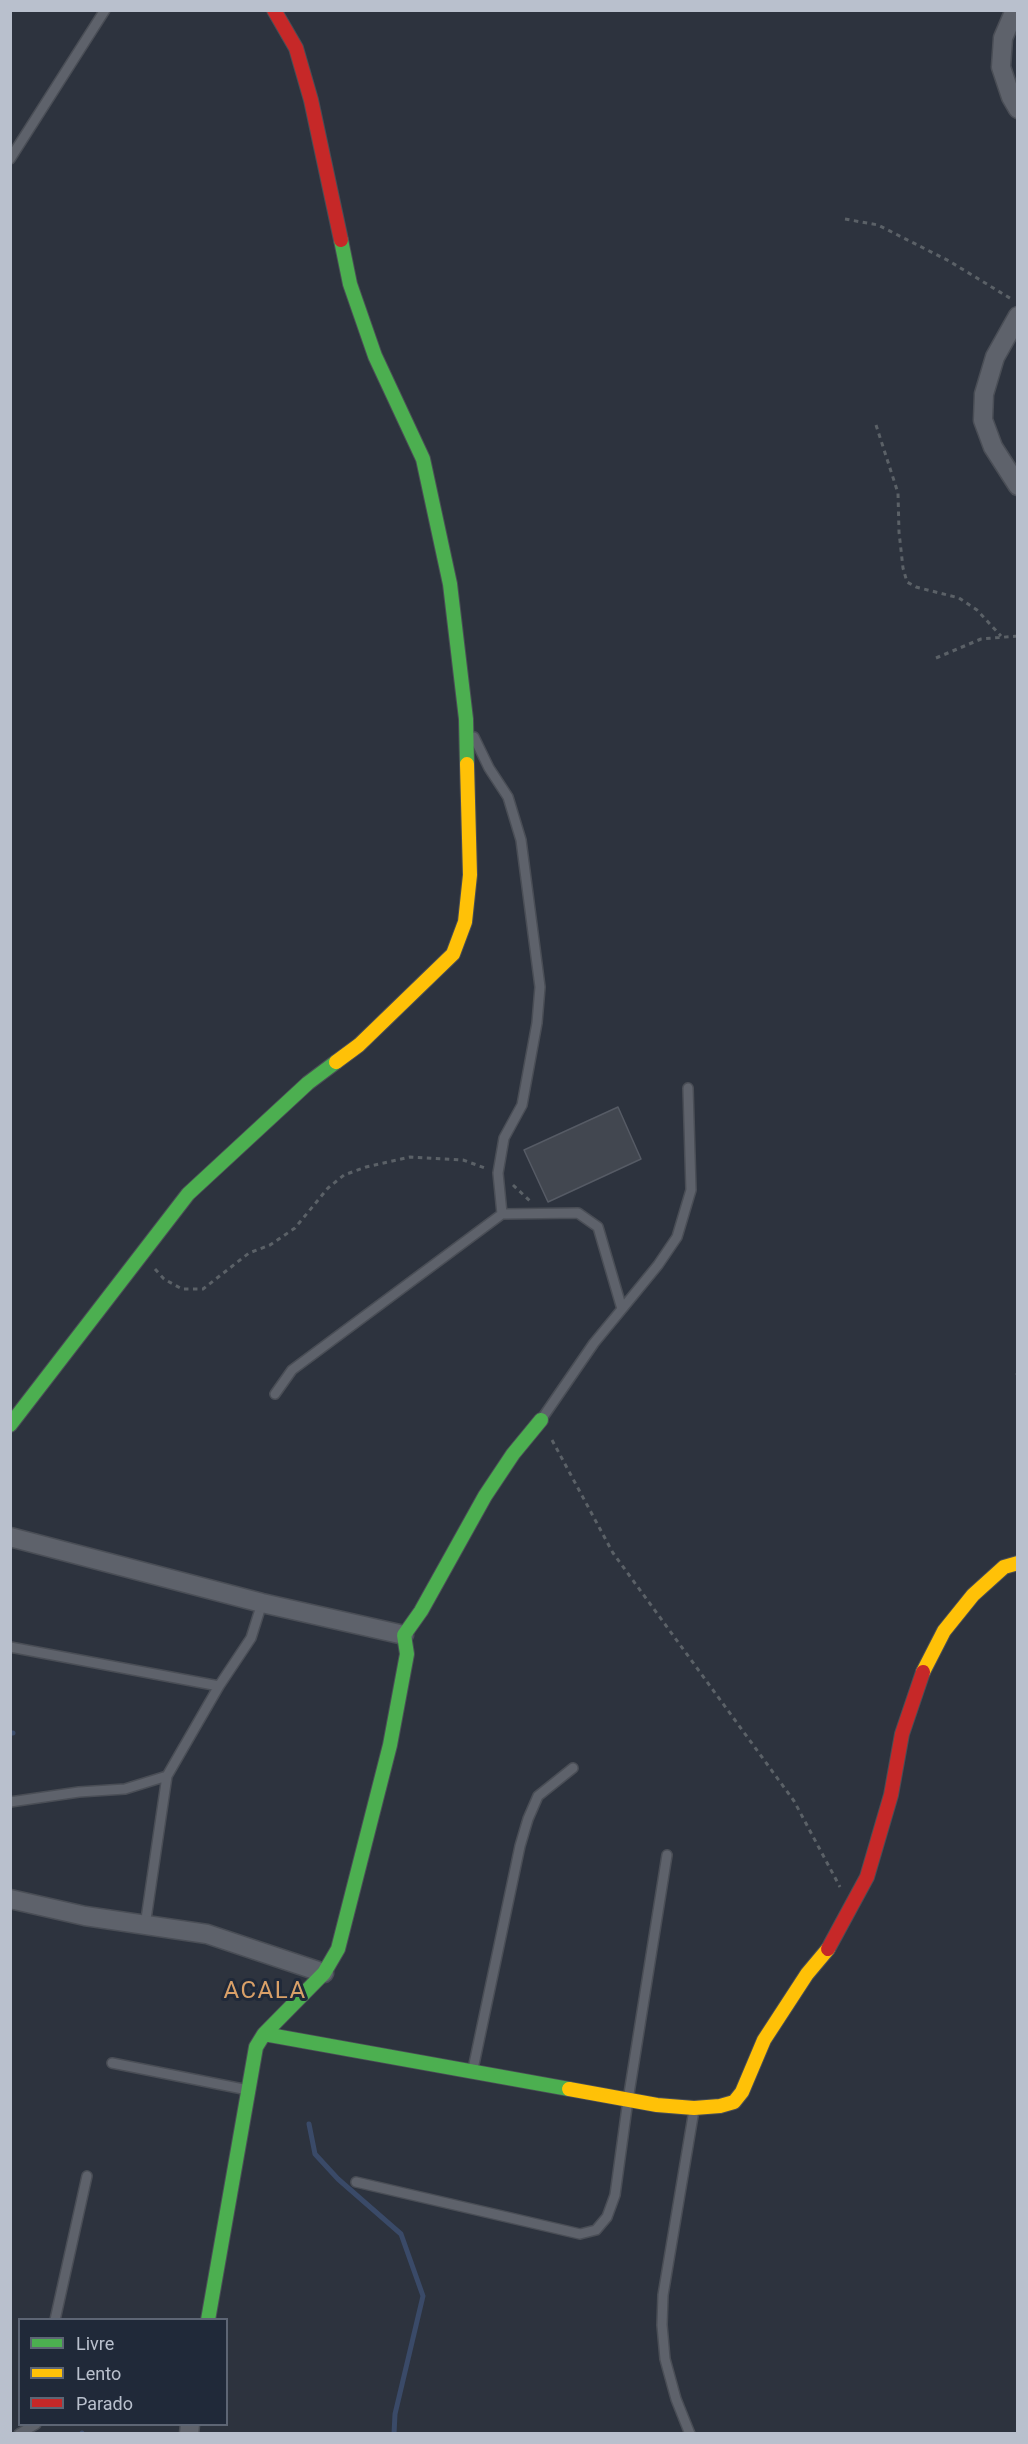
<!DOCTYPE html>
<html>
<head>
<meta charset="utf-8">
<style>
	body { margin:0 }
	#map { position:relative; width:1028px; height:2444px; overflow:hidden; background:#2d333e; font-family:Roboto,sans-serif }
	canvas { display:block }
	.frame { position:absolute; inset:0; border:12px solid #b9c0cd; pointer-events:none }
	.legend { position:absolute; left:18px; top:2318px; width:210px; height:108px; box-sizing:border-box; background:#202939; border:2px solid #5d6574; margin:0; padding:8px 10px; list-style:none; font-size:18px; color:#b9c0cd }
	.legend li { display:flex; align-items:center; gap:12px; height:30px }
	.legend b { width:30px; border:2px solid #5d6574 }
</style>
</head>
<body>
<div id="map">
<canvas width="1028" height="2444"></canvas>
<div class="frame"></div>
<ul class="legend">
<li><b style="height:8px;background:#4caf50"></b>Livre</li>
<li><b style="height:8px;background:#ffc107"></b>Lento</li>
<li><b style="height:8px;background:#c62828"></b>Parado</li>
</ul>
</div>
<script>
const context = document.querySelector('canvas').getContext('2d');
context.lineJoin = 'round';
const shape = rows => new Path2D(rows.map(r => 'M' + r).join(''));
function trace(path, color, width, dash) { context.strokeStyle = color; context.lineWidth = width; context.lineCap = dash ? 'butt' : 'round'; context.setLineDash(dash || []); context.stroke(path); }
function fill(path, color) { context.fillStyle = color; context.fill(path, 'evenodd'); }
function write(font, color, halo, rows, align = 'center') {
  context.font = font + ' Roboto,sans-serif'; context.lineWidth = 6; context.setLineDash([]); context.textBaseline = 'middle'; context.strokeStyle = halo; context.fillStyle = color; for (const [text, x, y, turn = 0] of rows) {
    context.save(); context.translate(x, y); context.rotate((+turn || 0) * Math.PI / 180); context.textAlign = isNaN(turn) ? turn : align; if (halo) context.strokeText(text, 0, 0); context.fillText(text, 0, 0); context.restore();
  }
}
trace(shape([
	[10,1733,13,1733],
	[309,2124,315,2154,338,2179,401,2234,423,2296,395,2414,394,2434],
	[82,2433,82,2434]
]), '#3a4a68', 5);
const building = shape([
	[618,1107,641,1159,548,1202,524,1150,618,1107]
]);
fill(building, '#424750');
trace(building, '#565b65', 1.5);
const lane = shape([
	[10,159,105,10],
	[474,737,489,768,508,797,521,840,540,987,537,1023,522,1105,504,1138,498,1173,502,1214,578,1213,598,1227,622,1309,594,1343,541,1420],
	[622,1309,658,1265,677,1237,691,1190,688,1088],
	[275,1394,292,1370,502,1214],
	[10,1647,219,1686],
	[10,1802,79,1792,125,1789,167,1776,219,1686,251,1638,262,1603],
	[145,1926,167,1776],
	[112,2063,248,2090],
	[473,2069,520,1846,528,1819,538,1796,573,1768],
	[356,2182,580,2234,596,2230,607,2217,615,2195,628,2100,667,1855],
	[55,2320,87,2176],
	[19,2434,36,2424],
	[690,2434,676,2399,665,2359,662,2325,663,2295,694,2110]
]);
const street = shape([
	[1015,10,1003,38,1001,67,1011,97,1018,109],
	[1018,316,995,357,984,394,983,420,993,447,1018,486],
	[10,1537,262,1603,404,1635],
	[10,1899,85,1916,207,1934,324,1973],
	[189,2434,190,2424]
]);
const fast = shape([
	[341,240,350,284,375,356,423,459,450,584,466,719,467,764],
	[10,1425,188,1194,308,1083,336,1062],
	[264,2034,324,1973,338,1949,390,1745,407,1654,404,1635,421,1611,485,1496,513,1454,541,1420],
	[208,2320,256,2047,264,2034,569,2089]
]);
const slow = shape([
	[336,1062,359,1045,453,954,465,922,470,875,467,764],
	[923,1672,944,1631,973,1595,1004,1567,1018,1563],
	[569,2089,657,2105,694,2108,720,2106,734,2102,742,2092,764,2040,807,1974,828,1949]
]);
const jam = shape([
	[274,10,296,48,311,100,341,240],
	[828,1949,867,1877,891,1795,902,1734,923,1672]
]);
trace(lane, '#4a4e56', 12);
trace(street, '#4a4e56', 21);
trace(fast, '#4a4e56', 16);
trace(slow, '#4a4e56', 16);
trace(jam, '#4a4e56', 16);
trace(shape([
	[845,219,878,225,949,261,1013,300],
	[876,425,898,493,899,532,903,568,907,582,916,587,959,598,977,610,1001,636],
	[936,658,981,639,1018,636],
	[513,1185,530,1201],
	[155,1269,164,1279,182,1289,203,1289,249,1253,270,1245,295,1228,328,1188,344,1175,366,1167,410,1157,463,1160,485,1168],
	[1016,1375,1018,1374],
	[552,1440,613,1553,794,1801,840,1887]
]), '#5b6167', 3, [4.5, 4.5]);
trace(lane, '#5e626b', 9);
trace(street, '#5e626b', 18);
trace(fast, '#4caf50', 14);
trace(slow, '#ffc107', 14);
trace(jam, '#c62828', 14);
context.letterSpacing = '1.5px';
write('24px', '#d9a068', '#202939', [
	["ACALA",265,1992]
]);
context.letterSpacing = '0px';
</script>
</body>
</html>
